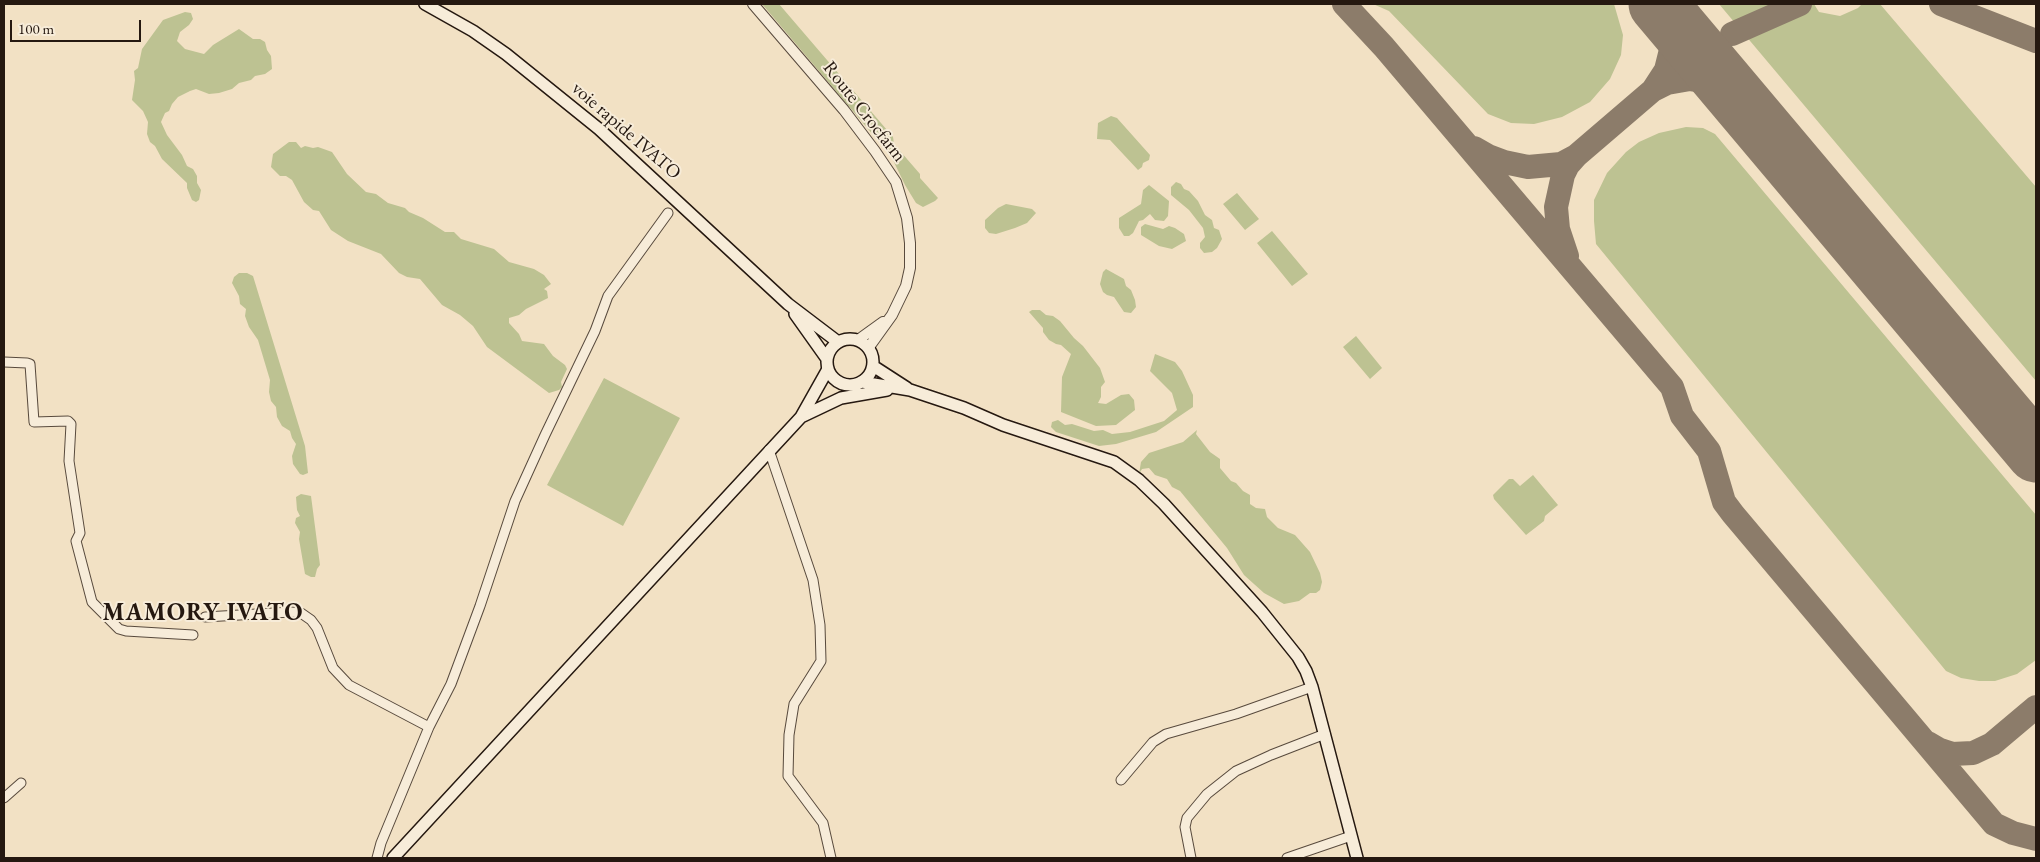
<!DOCTYPE html>
<html>
<head>
<meta charset="utf-8">
<style>
	body { margin:0 }
	#map { position:relative; width:2040px; height:862px; overflow:hidden; background:#f2e1c4; font-family:"EB Garamond",serif }
	canvas { display:block }
	.frame { position:absolute; inset:0; border:5px solid #251810; pointer-events:none }
	.scale { position:absolute; left:10px; top:20px; width:131px; height:22px; box-sizing:border-box; border:2px solid #251810; border-top:0; padding-left:6px; font-size:15px; line-height:18px; white-space:nowrap; color:#251810; -webkit-text-stroke:4px #f7ecd9; paint-order:stroke }
</style>
</head>
<body>
<div id="map">
<canvas width="2040" height="862"></canvas>
<div class="frame"></div>
<div class="scale">100 m</div>
</div>
<script>
const context = document.querySelector('canvas').getContext('2d');
context.lineJoin = 'round';
function fill(path, color) { context.fillStyle = color; context.fill(path, 'evenodd'); }
const shape = rows => new Path2D(rows.map(r => 'M' + r).join(''));
function trace(path, color, width, dash) { context.strokeStyle = color; context.lineWidth = width; context.lineCap = dash ? 'butt' : 'round'; context.setLineDash(dash || []); context.stroke(path); }
function write(font, color, halo, rows, align = 'center') {
  context.font = font + ' "EB Garamond",serif'; context.lineWidth = 4; context.setLineDash([]); context.textBaseline = 'middle'; context.strokeStyle = halo; context.fillStyle = color; for (const [text, x, y, turn = 0] of rows) {
    context.save(); context.translate(x, y); context.rotate((+turn || 0) * Math.PI / 180); context.textAlign = isNaN(turn) ? turn : align; if (halo) context.strokeText(text, 0, 0); context.fillText(text, 0, 0); context.restore();
  }
}
fill(shape([
	[762,4,779,4,893,137,894,144,920,174,920,178,938,198,935,201,923,207,916,203,905,185,891,156],
	[1373,4,1614,4,1623,35,1621,55,1610,79,1590,102,1562,117,1534,124,1511,123,1488,114,1389,11],
	[1719,4,1814,4,1819,12,1840,16,1858,8,1862,4,1880,4,2036,187,2036,381],
	[185,12,191,13,193,19,189,25,180,32,177,41,185,49,204,54,213,45,239,29,253,39,260,39,265,42,267,50,271,56,272,69,265,74,255,76,251,80,239,83,232,89,219,93,209,94,196,89,190,91,178,97,172,104,169,111,165,113,161,122,167,135,182,155,187,166,193,169,197,176,197,183,201,190,199,200,196,202,192,200,187,188,187,183,162,159,155,146,150,142,147,134,148,122,143,111,132,100,135,80,134,71,138,68,142,49,163,20],
	[1111,116,1117,118,1150,155,1149,160,1143,163,1142,167,1138,170,1110,140,1097,139,1098,123],
	[1686,127,1703,128,1715,134,2036,515,2036,660,2017,674,1995,681,1979,681,1961,678,1946,671,1596,244,1594,221,1594,200,1607,173,1626,152,1639,142,1659,133],
	[289,142,296,142,301,148,305,146,313,148,318,147,332,152,347,174,366,192,376,194,388,203,405,208,409,212,423,218,445,232,454,232,461,239,494,249,509,262,534,269,544,275,551,284,544,289,547,291,548,298,526,309,519,315,509,318,509,323,519,334,522,341,544,344,553,356,565,365,567,369,561,382,562,387,559,390,549,393,487,347,473,326,460,315,442,305,420,279,407,277,399,273,381,254,348,241,331,230,319,211,313,210,304,202,292,180,286,176,280,176,271,167,273,154],
	[1176,182,1181,184,1184,189,1189,191,1198,201,1205,215,1212,220,1214,228,1219,230,1222,239,1217,248,1212,252,1204,253,1200,248,1200,243,1205,237,1203,228,1189,210,1171,195,1171,187],
	[1149,185,1169,201,1168,216,1164,221,1155,220,1150,214,1143,220,1139,221,1133,233,1129,236,1124,236,1119,228,1119,218,1141,204,1143,190],
	[1237,193,1259,219,1245,230,1223,204],
	[1006,204,1032,209,1036,213,1027,223,1015,228,996,234,989,233,985,228,985,220,998,208],
	[1145,224,1163,229,1169,226,1175,228,1184,234,1186,241,1172,249,1159,246,1141,235,1141,227],
	[1272,231,1308,274,1292,286,1257,243],
	[1106,269,1124,279,1126,286,1131,290,1135,300,1136,307,1131,313,1124,312,1114,297,1107,295,1103,292,1100,284,1103,272],
	[239,273,247,273,253,276,305,446,308,473,303,475,300,474,293,464,292,456,296,444,292,438,290,431,282,426,277,417,276,407,271,401,269,392,270,380,258,340,249,327,245,316,246,309,240,304,239,296,232,283,234,277],
	[1032,310,1040,310,1046,315,1053,316,1060,321,1074,338,1083,346,1100,368,1105,382,1101,387,1101,397,1098,403,1106,404,1121,395,1129,394,1134,400,1135,410,1116,425,1096,426,1061,412,1062,377,1071,354,1061,345,1056,344,1049,340,1043,332,1043,328,1029,312],
	[1356,336,1382,368,1370,379,1343,347],
	[1155,354,1175,362,1182,371,1193,395,1193,407,1156,432,1116,444,1099,446,1056,432,1051,427,1052,422,1058,420,1065,425,1072,424,1094,431,1103,430,1112,434,1130,432,1164,421,1177,410,1172,393,1150,371],
	[604,378,680,418,623,526,547,485],
	[1197,430,1196,434,1210,452,1220,459,1220,468,1231,481,1236,483,1243,491,1250,495,1250,504,1256,508,1265,509,1267,517,1278,528,1295,535,1310,552,1320,573,1322,582,1320,590,1316,593,1310,593,1299,601,1284,604,1264,593,1244,575,1227,548,1180,491,1172,487,1167,479,1155,475,1149,468,1142,469,1139,474,1141,462,1149,453,1183,442],
	[1533,475,1558,505,1545,516,1544,521,1526,535,1494,499,1493,495,1509,479,1513,479,1520,486],
	[301,494,311,496,320,565,317,569,315,577,311,577,305,574,299,539,300,532,295,523,296,518,300,516,297,510,296,497]
]), '#bdc292');
trace(shape([
	[1344,4,1384,47,1672,387,1682,416,1709,451,1724,502,1733,514,1994,824,2013,833,2036,839],
	[1941,4,2036,41],
	[1732,34,1800,4],
	[1653,90,1666,70,1671,50,1669,30,1658,4],
	[1474,148,1488,156,1504,162,1528,167,1561,164,1576,156],
	[1567,256,1558,229,1556,207,1563,175,1568,165,1576,156,1653,90,1667,83,1690,79,1705,81,1722,88,1733,95],
	[1928,743,1940,750,1952,754,1973,753,1992,744,2036,707]
]), '#8c7c6a', 24);
trace(shape([
	[1658,4,2036,453]
]), '#8c7c6a', 59);
const minor = shape([
	[4,362,27,363,30,364,34,422,68,421,71,424,69,461,80,533,76,541,92,602,119,629,126,631,193,635],
	[769,450,813,580,820,625,821,661,794,704,789,735,788,776,823,823,831,858],
	[205,617,291,612,301,613,311,620,317,628,333,668,349,685,429,727],
	[1121,780,1153,742,1166,734,1236,714,1312,687],
	[4,798,21,783],
	[377,858,381,843,429,727,451,684,480,606,515,501,545,435,595,331,608,296,668,213],
	[1191,858,1185,827,1187,818,1207,794,1236,771,1271,755,1325,734],
	[1287,858,1351,836]
]);
const tertiary = shape([
	[753,4,844,110,875,151,896,182,907,218,910,243,910,268,906,286,892,315,869,347],
	[858,340,883,322]
]);
const secondary = shape([
	[425,4,473,31,506,54,599,129,788,304,838,342],
	[795,314,827,359],
	'827 362a23 23 0 1 1 46 0a23 23 0 1 1-46 0Z',
	[873,366,907,388],
	[862,382,910,390,964,408,1003,425,1114,462,1139,480,1164,504,1262,612,1298,657,1306,671,1312,687,1357,858],
	[801,417,841,398,887,390],
	[393,858,801,417,828,369]
]);
trace(minor, '#584a3d', 11);
trace(tertiary, '#584a3d', 12);
trace(secondary, '#251810', 14);
trace(minor, '#f7ecd9', 9);
trace(tertiary, '#f7ecd9', 10);
trace(secondary, '#f7ecd9', 11);
write('19px', '#251810', '#f7ecd9', [
	["Route Crocfarm",864,112,52],
	["voie rapide IVATO",626,131,41]
]);
context.letterSpacing = '1px';
write('bold 24px', '#251810', '#f7ecd9', [
	["MAMORY IVATO",203,613]
]);
context.letterSpacing = '0px';
</script>
</body>
</html>
